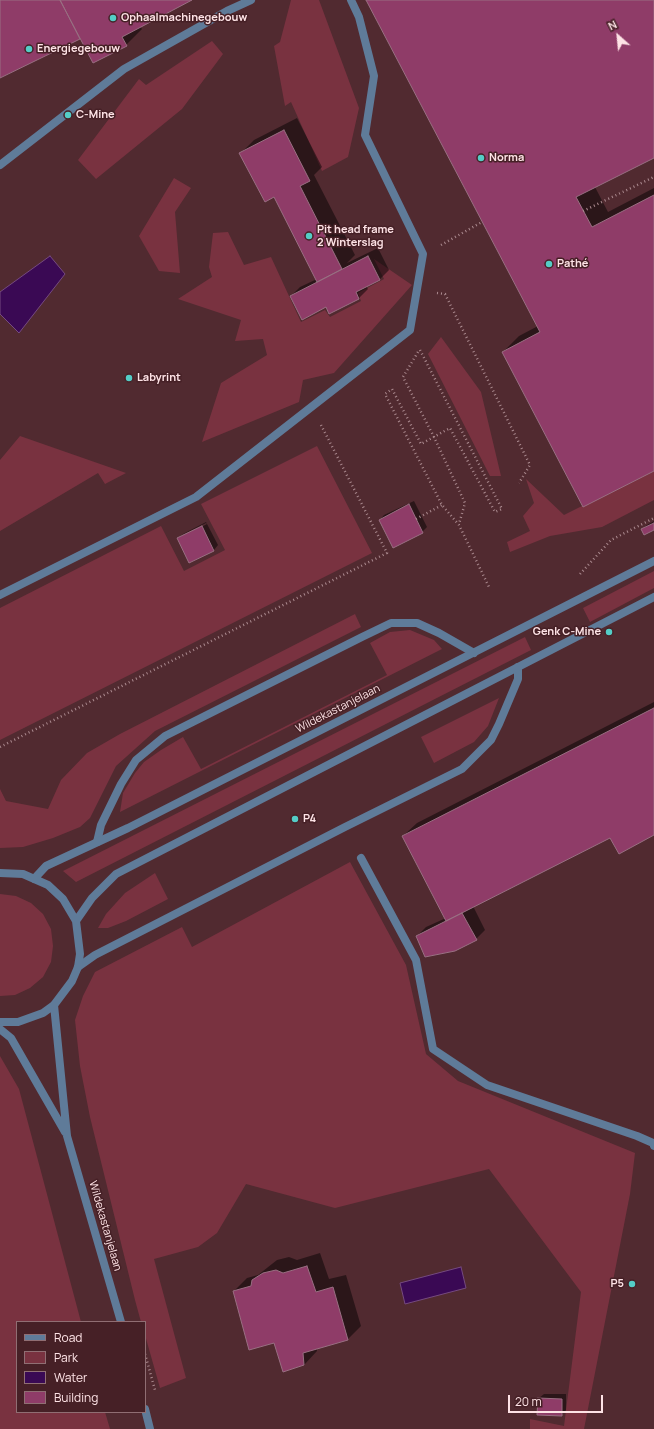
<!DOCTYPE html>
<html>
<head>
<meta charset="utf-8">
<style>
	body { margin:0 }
	#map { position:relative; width:654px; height:1429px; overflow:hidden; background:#512a30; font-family:Manrope,sans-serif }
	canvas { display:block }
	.legend { position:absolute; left:16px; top:1321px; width:130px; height:92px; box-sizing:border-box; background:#462026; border:1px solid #906e73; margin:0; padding:5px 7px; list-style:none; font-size:12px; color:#fee3e6 }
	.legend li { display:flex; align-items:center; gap:8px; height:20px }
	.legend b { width:20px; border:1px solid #906e73 }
	.north { position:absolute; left:598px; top:16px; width:40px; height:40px; -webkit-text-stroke:3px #462026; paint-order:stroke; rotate:333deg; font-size:11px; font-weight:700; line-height:16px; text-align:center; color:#fee3e6 }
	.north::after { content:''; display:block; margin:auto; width:14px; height:18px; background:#fee3e6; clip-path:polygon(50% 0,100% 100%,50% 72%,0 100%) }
	.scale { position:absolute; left:508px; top:1395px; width:95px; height:18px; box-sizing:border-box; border:2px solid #fee3e6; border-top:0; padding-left:5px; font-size:12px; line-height:14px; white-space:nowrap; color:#fee3e6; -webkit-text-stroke:3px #462026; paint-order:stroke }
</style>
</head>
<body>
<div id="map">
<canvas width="654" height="1429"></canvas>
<ul class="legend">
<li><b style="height:5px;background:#5f7b99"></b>Road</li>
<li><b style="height:11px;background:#793240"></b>Park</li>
<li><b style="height:11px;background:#3a0954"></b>Water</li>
<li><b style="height:11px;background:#8f3c68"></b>Building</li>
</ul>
<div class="north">N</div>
<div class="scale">20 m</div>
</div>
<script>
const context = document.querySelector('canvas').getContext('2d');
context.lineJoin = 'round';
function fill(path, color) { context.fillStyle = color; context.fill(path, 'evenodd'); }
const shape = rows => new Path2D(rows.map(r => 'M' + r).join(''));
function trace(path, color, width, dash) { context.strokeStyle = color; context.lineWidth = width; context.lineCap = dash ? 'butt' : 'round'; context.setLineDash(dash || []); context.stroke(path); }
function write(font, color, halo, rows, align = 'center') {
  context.font = font + ' Manrope,sans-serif'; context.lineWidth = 3; context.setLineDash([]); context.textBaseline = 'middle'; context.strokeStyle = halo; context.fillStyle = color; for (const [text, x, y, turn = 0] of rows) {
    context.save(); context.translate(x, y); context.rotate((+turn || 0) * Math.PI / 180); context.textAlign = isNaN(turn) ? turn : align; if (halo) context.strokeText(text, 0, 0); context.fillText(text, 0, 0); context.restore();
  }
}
fill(shape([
	[291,0,319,0,359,108,348,157,322,171,291,102,285,106,274,46,280,42],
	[212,41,223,54,182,109,96,179,78,160,139,79,146,85],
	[174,178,191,188,175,212,180,273,159,271,139,236],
	[228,232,244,265,271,257,301,322,325,310,330,317,361,301,358,293,384,279,374,259,412,285,334,373,303,380,299,402,202,442,221,383,267,355,263,339,235,341,241,320,178,299,212,277,209,267,213,233],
	[441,337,481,392,501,476,490,476,428,354],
	[20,436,126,473,105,484,98,473,0,531,0,460],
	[317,446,372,553,0,740,0,608,161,526,184,571,225,550,201,504],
	[654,470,654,500,602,527,550,536,510,552,507,542,530,531,523,516,534,503,526,479,564,515],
	[654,571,654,588,590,622,583,608],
	[355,614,361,627,155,731,116,766,90,818,80,827,53,838,23,847,0,848,0,789,6,801,48,809,61,780,87,753,120,734],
	[410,630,434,640,442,649,120,812,123,793,135,773,144,762,161,750,183,737,201,769,387,675,370,643,390,632],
	[525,637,531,650,76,882,63,871],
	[499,698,488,726,474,742,434,763,421,737],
	[350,862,406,965,426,1054,458,1081,635,1153,630,1194,584,1429,530,1429,530,1419,564,1426,581,1292,489,1169,335,1208,246,1184,217,1233,198,1247,154,1259,186,1378,160,1388,145,1335,145,1322,141,1322,135,1300,90,1117,80,1066,75,1020,83,996,95,972,182,927,192,947],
	[155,873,168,899,126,921,108,928,98,928,106,914,125,893],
	[0,894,16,896,31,903,43,914,51,929,53,946,51,962,43,977,30,988,15,995,0,996],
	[0,1056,19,1089,81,1322,17,1322,17,1412,105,1412,110,1429,0,1429]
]), '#793240');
const water = shape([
	[50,256,65,274,19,333,0,314,0,292,50,256],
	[461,1267,466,1288,405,1304,400,1283,461,1267]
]);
fill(water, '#3a0954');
trace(water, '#754a80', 1);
fill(shape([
	[0,0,190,0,140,26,142,29,126,45,80,38,0,78],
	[367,0,654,0,654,157,595,187,608,212,654,188,654,470,503,352,519,336,538,326],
	[297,118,322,167,314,175,355,255,347,263,378,248,389,270,380,279,366,286,368,289,359,298,330,313,326,306,291,296,300,287,317,279,274,196,241,153,254,140],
	[414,501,427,527,422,532,380,520,384,515],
	[654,521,654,529,642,529,647,525],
	[206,522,218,545,214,550,190,562,178,538,183,534],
	[206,523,207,524,182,537,182,535],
	[654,702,654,834,610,837,473,906,485,930,476,939,417,936,426,927,446,918,403,836,417,823],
	[320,1253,329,1279,346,1275,361,1326,348,1339,317,1348,317,1351,304,1365,275,1342,234,1291,247,1278,258,1275,277,1260,289,1257,297,1260],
	[544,1394,566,1394,566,1410,561,1415,539,1398]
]), '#0007');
const building = shape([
	[0,0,60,0,80,39,0,78,0,0],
	[60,0,192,0,122,37,127,46,93,63,60,0],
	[366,0,654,0,654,158,576,197,592,227,654,195,654,471,583,507,502,352,540,332,366,0],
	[284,130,310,181,300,186,342,269,317,282,274,197,265,202,239,153,284,130],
	[368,256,380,280,356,292,359,299,329,314,326,307,302,320,290,296,368,256],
	[409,504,423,533,393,548,379,520,409,504],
	[654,523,654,530,644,535,641,529,654,523],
	[202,526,214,551,189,563,177,538,202,526],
	[654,708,654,835,619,854,610,838,446,921,402,836,654,708],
	[462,913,477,940,455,951,425,957,416,936,462,913],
	[307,1266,316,1292,333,1287,348,1340,303,1353,304,1365,283,1372,274,1343,249,1350,233,1291,251,1286,252,1280,263,1273,276,1270,283,1273,307,1266],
	[538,1398,562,1399,562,1416,537,1415,538,1398]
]);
fill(building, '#8f3c68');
trace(building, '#996f82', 1);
trace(shape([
	[583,211,654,177],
	[441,245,482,222],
	[437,293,445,294,530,465,519,483],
	[420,350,502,509,495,512,450,428,421,444,392,389,385,394,442,505,459,525,489,587],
	[418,352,403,377,434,437,465,503,459,524],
	[416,519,442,505],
	[580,574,611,540,654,518],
	[0,747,387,553,321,425],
	[145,1354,155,1390]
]), '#ab8a8f', 2.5, [1, 3]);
trace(shape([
	[97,842,101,825,121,784,136,760,165,736,362,637,391,623,417,623,439,633,474,653],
	[361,858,416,960,433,1049,487,1085,637,1136,653,1143,654,1146],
	[78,967,95,955,345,827,462,769,491,740,499,724,518,679,518,667]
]), '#5f7b99', 8);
trace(shape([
	[0,165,124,69,227,11,251,0],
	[0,595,196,497,410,330,423,254,365,135,374,76,359,17,351,0]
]), '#5f7b99', 8);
trace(shape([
	[0,873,23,874,48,885,63,899,76,921,80,954,78,967,72,981,54,1005,43,1013,18,1022,0,1022],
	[34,879,46,866,128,828,654,561],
	[76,921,92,898,116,874,654,597],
	[54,1005,67,1136,121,1322],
	[0,1029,11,1038,65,1132],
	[145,1409,150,1429]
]), '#5f7b99', 8);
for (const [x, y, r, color] of [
	[113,18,4,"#54cdc7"],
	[29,49,4,"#54cdc7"],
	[68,115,4,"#54cdc7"],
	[481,158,4,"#54cdc7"],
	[309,236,4,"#54cdc7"],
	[549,264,4,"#54cdc7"],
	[129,378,4,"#54cdc7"],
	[609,632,4,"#54cdc7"],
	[295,819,4,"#54cdc7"],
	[632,1284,4,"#54cdc7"]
]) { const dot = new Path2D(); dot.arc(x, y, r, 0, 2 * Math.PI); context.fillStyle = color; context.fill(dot); trace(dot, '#462026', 1.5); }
write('bold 11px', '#fee3e6', '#462026', [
	["Ophaalmachinegebouw",121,18],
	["Energiegebouw",37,49],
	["C-Mine",76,115],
	["Norma",489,158],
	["Pit head frame",317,230],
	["2 Winterslag",317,243],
	["Pathé",557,264],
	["Labyrint",137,378],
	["Genk C-Mine",601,632,"right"],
	["P4",303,819],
	["P5",624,1284,"right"]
], 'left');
write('11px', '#fee3e6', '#462026', [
	["Wildekastanjelaan",338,709,-27],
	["Wildekastanjelaan",105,1226,74]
]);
</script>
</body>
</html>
